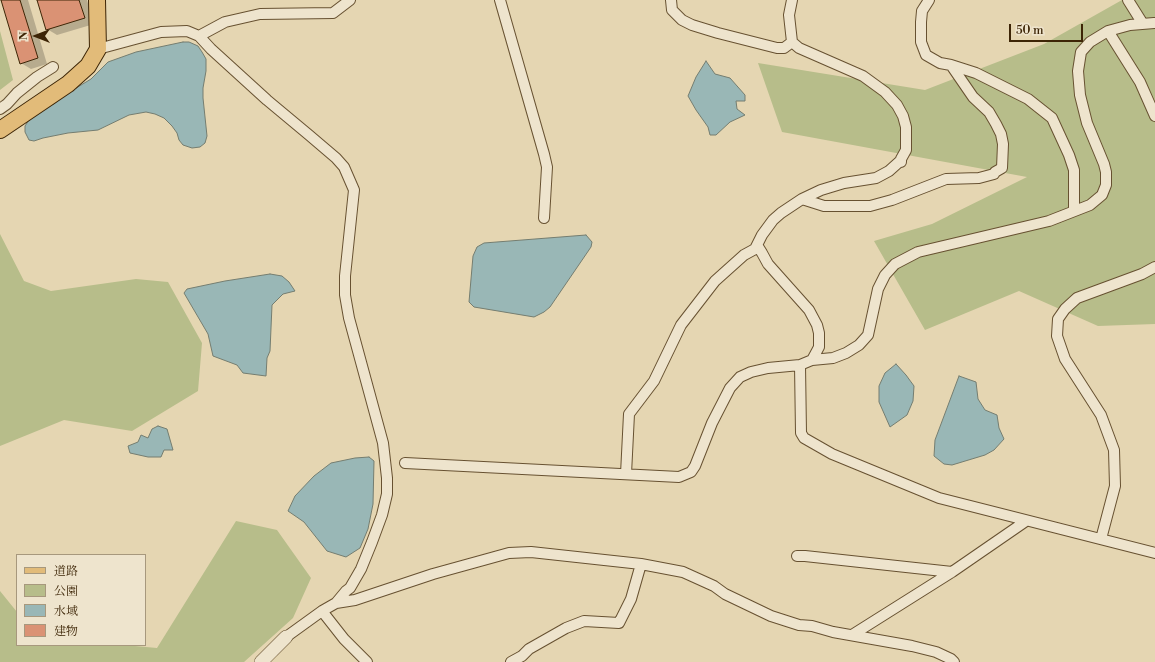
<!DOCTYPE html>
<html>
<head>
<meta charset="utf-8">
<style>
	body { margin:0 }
	#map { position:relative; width:1155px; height:662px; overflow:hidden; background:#e5d6b2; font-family:"Libre Bodoni","Noto Serif JP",serif }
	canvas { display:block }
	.legend { position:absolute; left:16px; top:554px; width:130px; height:92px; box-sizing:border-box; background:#eee4cd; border:1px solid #a7987d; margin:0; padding:5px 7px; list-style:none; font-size:12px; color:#3d2506 }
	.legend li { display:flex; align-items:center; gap:8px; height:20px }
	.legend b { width:20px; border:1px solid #a7987d }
	.north { position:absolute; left:16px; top:16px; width:40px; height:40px; -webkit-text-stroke:3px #eee4cd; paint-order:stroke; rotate:270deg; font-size:11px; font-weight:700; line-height:16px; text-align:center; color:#3d2506 }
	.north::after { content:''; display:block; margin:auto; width:14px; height:18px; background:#3d2506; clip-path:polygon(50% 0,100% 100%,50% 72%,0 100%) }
	.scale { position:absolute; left:1009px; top:24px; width:74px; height:18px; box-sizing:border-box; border:2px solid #3d2506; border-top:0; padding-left:5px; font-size:12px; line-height:14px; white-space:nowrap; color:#3d2506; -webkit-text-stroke:3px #eee4cd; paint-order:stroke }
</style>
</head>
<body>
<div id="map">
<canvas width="1155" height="662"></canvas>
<ul class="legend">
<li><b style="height:5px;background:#e2bb79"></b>道路</li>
<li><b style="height:11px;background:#b7bd8a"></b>公園</li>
<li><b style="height:11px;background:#99b7b6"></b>水域</li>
<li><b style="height:11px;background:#da9274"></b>建物</li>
</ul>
<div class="north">N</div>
<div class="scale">50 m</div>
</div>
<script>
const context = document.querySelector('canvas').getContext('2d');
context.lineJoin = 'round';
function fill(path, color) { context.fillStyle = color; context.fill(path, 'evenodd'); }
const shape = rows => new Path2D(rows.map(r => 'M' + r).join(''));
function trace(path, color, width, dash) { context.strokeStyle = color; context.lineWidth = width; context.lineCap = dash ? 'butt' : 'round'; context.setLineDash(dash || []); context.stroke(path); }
fill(shape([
	[1122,0,1155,0,1155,324,1098,326,1019,291,925,330,874,241,932,224,1027,177,782,132,758,63,925,90,1044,44],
	[0,31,13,80,0,90],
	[0,234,24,281,51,291,136,279,168,282,202,343,198,391,132,431,64,420,0,446],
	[236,521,277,530,311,578,293,618,244,662,0,662,0,591,17,612,17,645,124,645,157,648]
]), '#b7bd8a');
const water = shape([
	[183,42,189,42,198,46,202,52,206,59,206,71,203,88,203,98,207,136,205,143,200,147,192,148,183,145,179,140,177,133,172,126,164,118,155,114,146,112,129,115,98,130,68,133,43,138,34,141,29,140,25,132,25,126,29,120,46,107,54,104,63,96,91,79,108,62,136,52,183,42],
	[706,61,715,74,730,78,745,95,745,101,736,101,737,109,745,115,730,122,716,135,710,135,708,127,696,110,688,96,696,77,706,61],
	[586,235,592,242,591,247,550,307,544,312,534,317,474,307,469,302,473,256,477,247,484,243,586,235],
	[270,274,282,276,289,282,295,291,283,294,272,305,270,351,267,358,266,376,243,373,237,365,213,356,208,334,184,293,187,289,225,281,270,274],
	[896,364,906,375,914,386,913,401,907,415,890,427,879,402,879,386,885,373,896,364],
	[959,376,976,382,978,399,985,410,997,415,999,428,1004,439,994,450,985,455,952,465,944,464,934,456,935,440,959,376],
	[158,426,167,429,173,450,164,450,161,457,148,457,130,453,128,446,138,442,141,435,148,438,152,429,158,426],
	[369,457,374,461,373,504,368,529,360,548,346,557,327,551,304,522,288,511,295,496,314,476,331,463,355,458,369,457]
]);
fill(water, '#99b7b6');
trace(water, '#747d70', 1);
fill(shape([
	[2,0,28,0,47,64,31,69,21,63],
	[38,0,87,0,94,24,57,35,47,29]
]), '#0003');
const building = shape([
	[1,0,20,0,38,58,20,64,1,0],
	[37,0,79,0,85,18,46,30,37,0]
]);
fill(building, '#da9274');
trace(building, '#3d2506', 1);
const minor = shape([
	[500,0,544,154,547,167,544,218],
	[671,0,672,10,682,20,692,25,718,33,777,48,784,48,792,42],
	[929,0,922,11,921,22,921,42,926,55,940,63,951,65,976,73,1028,99,1052,118,1069,155,1074,170,1074,210],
	[1128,0,1143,24],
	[1108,31,1140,82,1155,116],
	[199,36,225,22,260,14,333,13,350,0],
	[98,49,161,32,187,31,199,36,211,49,267,100,309,135,336,158,344,167,354,190,345,276,345,295,349,318,383,443,387,478,387,494,382,515,372,542,361,569,350,588,346,591,336,603,322,611,286,637],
	[0,109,7,104,17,93,37,77,53,67],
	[802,199,824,206,870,206,892,200,946,179,979,178,994,174,995,172,1002,168,1003,144,1001,134,996,124,989,112,973,97,951,65],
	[757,245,762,253,768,264,809,310,817,325,819,333,819,347,812,360],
	[800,365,801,433,804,438,832,454,939,498,1155,553],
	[405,463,679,477,691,472,695,466,712,423,730,388,740,377,751,372,768,368,800,365,812,360,833,358,846,353,859,345,868,335,878,289,885,275,895,264,918,252,1049,221,1090,205,1102,195,1106,185,1106,172,1104,164,1087,123,1080,95,1078,71,1081,52,1090,42,1108,31,1130,25,1154,23],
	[626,474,629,414,654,381,681,325,715,281,744,255,755,249,762,235,773,220,781,213,802,199,821,190,844,183,876,178,889,171,899,162,901,162,901,159,906,150,906,127,903,116,897,105,885,92,863,76,799,48,792,42,789,15,792,0],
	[1101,539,1115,486,1114,450,1101,415,1065,359,1057,336,1058,319,1065,309,1077,298,1142,274,1155,267],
	[797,556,805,556,952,572],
	[336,603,355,600,433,574,509,553,531,552,641,564,683,572,714,586,725,594,771,616,799,625,812,626,833,632,912,646,936,652,951,659,954,662],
	[322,611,344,639,367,662],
	[852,635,952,572,1026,521],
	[511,662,522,656,529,649,566,628,584,621,619,623,631,599,641,564]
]);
const tertiary = shape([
	[261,662,286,637]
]);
const primary = shape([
	[0,130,68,84,88,66,98,49,97,0]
]);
trace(minor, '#675131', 12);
trace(tertiary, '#675131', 14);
trace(primary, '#3d2506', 18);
trace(minor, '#eee4cd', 10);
trace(tertiary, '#eee4cd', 13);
trace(primary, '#e2bb79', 16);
</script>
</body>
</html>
